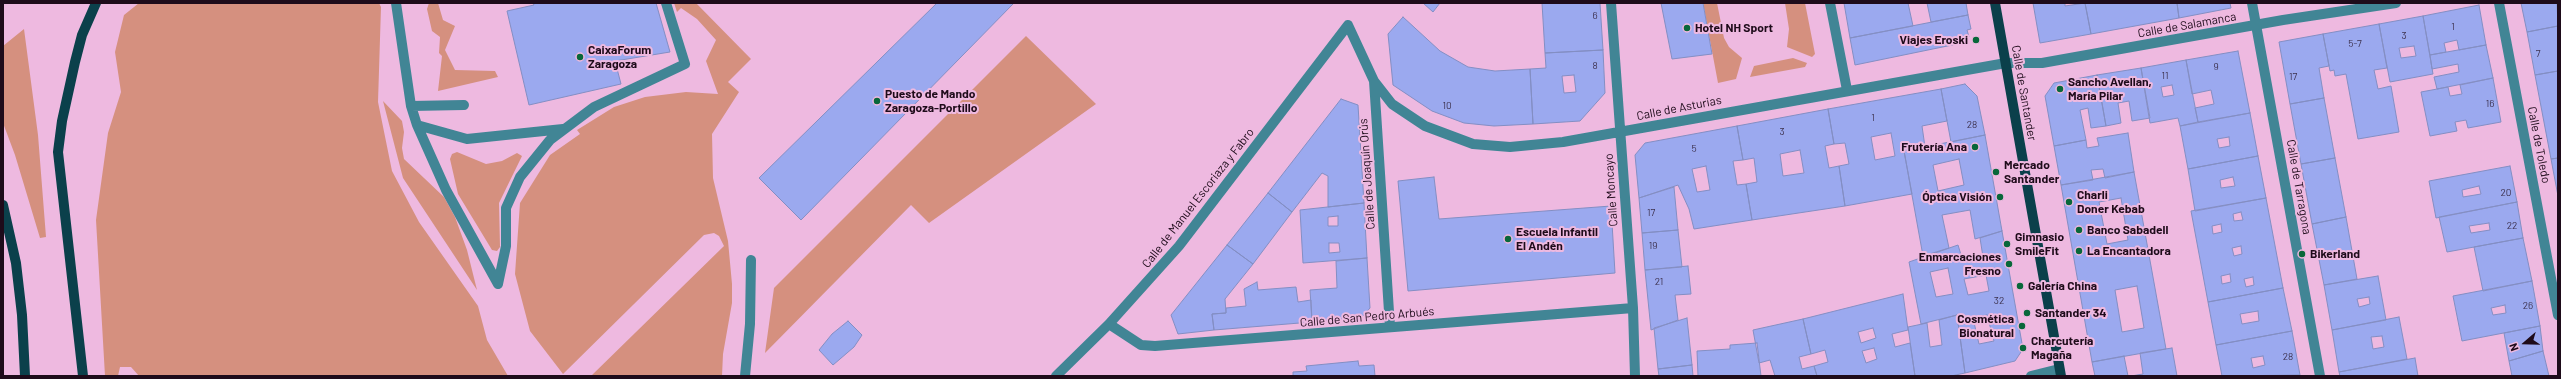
<!DOCTYPE html>
<html>
<head>
<meta charset="utf-8">
<style>
	body { margin:0 }
	#map { position:relative; width:2561px; height:379px; overflow:hidden; background:#eeb9e0; font-family:Barlow,sans-serif }
	canvas { display:block }
	.frame { position:absolute; inset:0; border:4px solid #1e0b1a; pointer-events:none }
	.north { position:absolute; left:2505px; top:323px; width:40px; height:40px; -webkit-text-stroke:3px #eeb9e0; paint-order:stroke; rotate:250deg; font-size:11px; font-weight:700; line-height:16px; text-align:center; color:#1e0b1a }
	.north::after { content:''; display:block; margin:auto; width:14px; height:18px; background:#1e0b1a; clip-path:polygon(50% 0,100% 100%,50% 72%,0 100%) }
</style>
</head>
<body>
<div id="map">
<canvas width="2561" height="379"></canvas>
<div class="frame"></div>
<div class="north">N</div>
</div>
<script>
const context = document.querySelector('canvas').getContext('2d');
context.lineJoin = 'round';
function fill(path, color) { context.fillStyle = color; context.fill(path, 'evenodd'); }
const shape = rows => new Path2D(rows.map(r => 'M' + r).join(''));
function trace(path, color, width, dash) { context.strokeStyle = color; context.lineWidth = width; context.lineCap = dash ? 'butt' : 'round'; context.setLineDash(dash || []); context.stroke(path); }
function write(font, color, halo, rows, align = 'center') {
  context.font = font + ' Barlow,sans-serif'; context.lineWidth = 4; context.setLineDash([]); context.textBaseline = 'middle'; context.strokeStyle = halo; context.fillStyle = color; for (const [text, x, y, turn = 0] of rows) {
    context.save(); context.translate(x, y); context.rotate((+turn || 0) * Math.PI / 180); context.textAlign = isNaN(turn) ? turn : align; if (halo) context.strokeText(text, 0, 0); context.fillText(text, 0, 0); context.restore();
  }
}
fill(shape([
	[139,3,379,3,381,7,378,102,392,171,419,222,478,306,487,340,508,376,139,376,131,367,120,367,118,376,105,376,96,220,108,133,121,92,115,52,124,15],
	[429,3,438,3,443,20,455,26,445,50,455,70,495,71,498,77,438,91,442,56,439,53,440,37,432,31,427,9],
	[674,3,696,3,751,59,728,82,739,92,712,134,713,178,728,241,732,284,732,303,723,354,722,376,591,376,724,246,719,236,714,233,704,235,563,374,530,331,515,274,520,203,550,155,580,134,577,130,614,107,645,97,686,92,718,94,706,61,716,40,697,19,681,8,677,12],
	[1703,3,1717,3,1724,38,1729,47,1742,58,1736,79,1718,83],
	[1785,3,1805,3,1815,54,1812,57,1787,47,1789,29],
	[24,29,38,135,46,237,40,238,15,155,3,123,3,46],
	[1026,36,1096,104,929,223,911,205,765,353,774,288],
	[1793,58,1807,63,1805,67,1750,77,1754,66],
	[383,101,402,121,404,132,402,148,404,159,444,197,455,217,467,250,477,290,403,178],
	[457,152,486,164,502,161,517,153,522,156,499,203,500,247,497,251,492,250,458,194,450,159,452,154]
]), '#d5907f');
const building = shape([
	[533,3,656,3,670,52,615,61,621,84,529,105,507,11,534,5,533,3],
	[937,3,1014,3,801,220,759,178,937,3],
	[1423,3,1440,3,1433,12,1423,3],
	[1542,3,1600,3,1603,50,1545,53,1542,3],
	[1661,3,1703,3,1712,54,1672,59,1661,3],
	[1844,3,1908,3,1913,26,1850,38,1844,3],
	[1927,3,1966,3,1968,15,1931,22,1927,3],
	[2033,3,2065,3,2065,6,2085,3,2091,34,2040,43,2033,3],
	[2085,3,2177,3,2179,18,2091,34,2085,3],
	[2177,3,2230,3,2231,8,2179,18,2177,3],
	[2521,3,2557,3,2558,26,2527,32,2521,3],
	[2479,5,2486,45,2459,50,2457,40,2444,43,2446,52,2430,55,2423,16,2479,5],
	[1968,15,1971,29,1967,30,1969,37,1960,39,1962,43,1855,65,1850,38,1968,15],
	[2423,16,2433,74,2390,82,2379,24,2423,16],
	[2414,46,2416,56,2401,58,2399,48,2414,46],
	[1403,17,1440,51,1468,67,1495,71,1530,69,1533,124,1494,126,1464,123,1432,111,1393,85,1388,34,1403,17],
	[2379,24,2387,68,2374,70,2378,89,2391,86,2399,132,2358,139,2346,74,2335,76,2334,70,2330,71,2323,34,2379,24],
	[2558,26,2558,71,2535,75,2527,32,2558,26],
	[2323,34,2329,66,2319,68,2324,98,2290,104,2279,42,2323,34],
	[2486,45,2493,78,2437,89,2434,77,2459,72,2458,64,2432,69,2430,55,2486,45],
	[1603,50,1605,93,1580,121,1533,124,1530,69,1546,68,1545,53,1603,50],
	[1574,75,1576,92,1564,93,1562,76,1574,75],
	[2238,51,2250,113,2198,122,2195,108,2214,104,2211,90,2192,94,2186,60,2238,51],
	[2186,60,2198,122,2180,126,2178,118,2150,123,2141,68,2186,60],
	[2172,85,2174,95,2163,97,2161,87,2172,85],
	[2141,68,2150,118,2132,121,2129,101,2118,103,2121,123,2106,126,2097,75,2141,68],
	[2558,71,2558,158,2551,159,2535,75,2558,71],
	[2097,75,2106,126,2091,128,2088,108,2080,110,2086,140,2054,146,2045,96,2054,83,2097,75],
	[2493,78,2501,122,2468,128,2466,120,2455,122,2457,131,2430,136,2421,92,2448,87,2450,96,2462,94,2460,85,2493,78],
	[1965,84,1977,96,1985,135,1951,142,1941,89,1965,84],
	[1941,89,1947,121,1922,126,1925,147,1904,151,1912,194,1845,206,1839,166,1849,164,1845,143,1834,144,1828,109,1941,89],
	[1891,133,1895,156,1875,160,1871,137,1891,133],
	[2324,98,2335,158,2301,164,2290,104,2324,98],
	[1341,99,1358,105,1364,203,1328,207,1328,176,1322,173,1292,212,1268,193,1341,99],
	[1828,109,1834,144,1825,146,1829,168,1839,166,1845,206,1752,220,1746,184,1757,182,1754,158,1743,160,1737,126,1828,109],
	[1800,150,1804,173,1783,176,1780,154,1800,150],
	[2250,113,2258,156,2188,169,2180,126,2250,113],
	[2229,137,2230,146,2219,148,2217,139,2229,137],
	[1737,126,1743,160,1733,161,1737,185,1746,184,1752,220,1694,229,1689,209,1678,185,1639,198,1635,155,1645,143,1737,126],
	[1706,166,1710,190,1697,192,1692,169,1706,166],
	[2128,133,2134,172,2105,178,2103,169,2091,170,2093,180,2061,185,2054,146,2086,140,2087,148,2099,146,2097,138,2128,133],
	[1985,135,2002,231,1975,239,1970,210,1942,215,1949,248,1923,256,1904,151,1985,135],
	[1959,159,1964,185,1938,191,1933,165,1959,159],
	[2258,156,2266,198,2195,211,2188,169,2258,156],
	[2233,177,2235,186,2221,188,2220,180,2233,177],
	[2335,158,2346,217,2312,224,2301,164,2335,158],
	[2558,158,2558,196,2551,159,2558,158],
	[2510,166,2517,202,2436,218,2429,181,2510,166],
	[2479,186,2481,194,2463,197,2462,190,2479,186],
	[2134,172,2166,349,2092,362,2061,185,2134,172],
	[2121,198,2128,240,2107,244,2099,202,2121,198],
	[2137,286,2144,328,2122,332,2115,290,2137,286],
	[1434,177,1439,219,1611,206,1615,273,1408,291,1398,181,1434,177],
	[1674,187,1678,230,1642,233,1639,198,1674,187],
	[1268,193,1292,212,1253,264,1227,245,1268,193],
	[2266,198,2283,288,2208,302,2191,211,2266,198],
	[2241,212,2243,220,2234,221,2233,214,2241,212],
	[2221,224,2222,232,2213,234,2212,226,2221,224],
	[2241,246,2242,254,2234,256,2232,248,2241,246],
	[2230,274,2231,282,2222,284,2221,276,2230,274],
	[2253,277,2254,285,2246,287,2244,279,2253,277],
	[2517,202,2523,238,2447,252,2439,217,2517,202],
	[2489,223,2490,230,2471,233,2469,226,2489,223],
	[1364,203,1367,258,1303,263,1300,210,1364,203],
	[1338,216,1338,226,1328,226,1328,217,1338,216],
	[1329,243,1339,243,1340,252,1329,253,1329,243],
	[2346,217,2357,279,2324,285,2312,224,2346,217],
	[1678,230,1682,267,1645,270,1642,233,1678,230],
	[2002,231,2023,349,2015,361,1965,373,1957,315,1921,324,1909,262,1958,245,1962,258,1983,257,1980,238,2002,231],
	[1948,268,1953,294,1936,297,1930,272,1948,268],
	[1986,275,1989,291,1968,295,1964,279,1986,275],
	[1987,315,1994,341,1979,344,1973,318,1987,315],
	[2523,238,2532,281,2483,291,2474,247,2523,238],
	[1227,245,1253,264,1225,299,1226,313,1212,314,1214,330,1178,334,1171,315,1227,245],
	[1367,258,1370,308,1362,317,1312,322,1310,290,1337,288,1336,261,1367,258],
	[1688,266,1691,294,1675,295,1678,320,1651,330,1645,270,1688,266],
	[2378,276,2386,320,2332,330,2324,285,2378,276],
	[2369,297,2370,304,2359,307,2357,299,2369,297],
	[2532,281,2540,326,2462,341,2453,296,2532,281],
	[2505,305,2506,313,2493,315,2491,308,2505,305],
	[1257,282,1258,290,1296,287,1298,302,1311,300,1312,322,1214,330,1212,314,1226,313,1226,308,1246,306,1244,289,1257,282],
	[2283,288,2292,331,2216,345,2208,302,2283,288],
	[2258,311,2259,321,2242,324,2240,314,2258,311],
	[1903,294,1908,330,1892,334,1895,347,1910,343,1915,376,1817,376,1814,366,1828,362,1825,350,1811,354,1803,319,1903,294],
	[1873,328,1876,338,1861,343,1858,332,1873,328],
	[1874,348,1877,359,1866,363,1862,351,1874,348],
	[1957,315,1965,373,1951,376,1915,376,1908,327,1927,323,1930,347,1942,345,1939,320,1957,315],
	[2399,317,2407,359,2339,372,2332,330,2399,317],
	[2382,336,2384,347,2373,349,2371,337,2382,336],
	[1687,318,1692,365,1658,369,1654,328,1687,318],
	[1803,319,1811,354,1799,357,1802,369,1814,366,1817,376,1775,376,1770,360,1759,363,1753,330,1803,319],
	[848,321,862,335,854,347,833,365,819,350,832,334,848,321],
	[2540,326,2543,351,2509,361,2504,333,2540,326],
	[2292,331,2300,375,2222,376,2216,345,2292,331],
	[2263,356,2265,365,2253,368,2251,358,2263,356],
	[1757,343,1761,376,1698,376,1697,351,1730,349,1730,345,1757,343],
	[2172,348,2177,376,2131,376,2143,374,2140,353,2172,348],
	[2543,351,2549,376,2512,376,2509,361,2543,351],
	[2124,356,2128,376,2095,376,2092,362,2124,356],
	[2415,358,2418,376,2340,376,2339,372,2415,358],
	[1358,361,1359,366,1374,365,1375,376,1293,376,1293,372,1307,371,1306,366,1358,361],
	[1692,365,1693,376,1659,376,1658,369,1692,365]
]);
fill(building, '#9ba9ef');
trace(building, '#838ec3', 1);
trace(shape([
	[396,3,411,106,417,125,446,190,498,284],
	[1611,3,1633,308,1635,376],
	[1830,3,1847,90],
	[2252,3,2320,376],
	[2499,3,2558,315],
	[1374,81,1392,104,1425,126,1473,144,1510,147,1563,142,2006,63,2042,63,2283,20,2396,3],
	[411,106,464,105],
	[417,125,467,139,563,129],
	[498,284,506,246,506,208,520,177,550,140,594,107,685,64,666,3],
	[1109,324,1141,345,1155,346,1633,308],
	[745,376,750,324,751,260],
	[1056,376,1109,324,1179,246,1348,25,1374,81,1390,327],
	[2031,376,2059,369]
]), '#418595', 10);
trace(shape([
	[1995,3,2061,376],
	[3,205,16,263,22,315,25,376],
	[83,376,58,152,62,121,75,62,82,35,96,3]
]), '#0b404b', 10);
for (const [x, y, r, color] of [
	[1687,28,4,"#08673a"],
	[1976,40,4,"#08673a"],
	[580,57,4,"#08673a"],
	[2060,89,4,"#08673a"],
	[877,101,4,"#08673a"],
	[1975,147,4,"#08673a"],
	[1996,172,4,"#08673a"],
	[2000,197,4,"#08673a"],
	[2069,202,4,"#08673a"],
	[2079,230,4,"#08673a"],
	[1508,239,4,"#08673a"],
	[2007,244,4,"#08673a"],
	[2079,251,4,"#08673a"],
	[2302,254,4,"#08673a"],
	[2009,264,4,"#08673a"],
	[2020,286,4,"#08673a"],
	[2027,313,4,"#08673a"],
	[2022,326,4,"#08673a"],
	[2023,348,4,"#08673a"]
]) { const dot = new Path2D(); dot.arc(x, y, r, 0, 2 * Math.PI); context.fillStyle = color; context.fill(dot); trace(dot, '#eeb9e0', 1.5); }
write('10px', '#3d324f', null, [
	["6",1595,16],
	["1",2453,27],
	["3",2404,36],
	["5-7",2355,44],
	["7",2538,54],
	["8",1595,66],
	["9",2216,67],
	["11",2165,76],
	["17",2293,77],
	["16",2490,104],
	["10",1447,106],
	["1",1873,118],
	["28",1972,125],
	["3",1782,132],
	["5",1694,149],
	["20",2506,193],
	["17",1651,213],
	["22",2512,226],
	["19",1653,246],
	["21",1659,282],
	["32",1999,301],
	["26",2528,306],
	["28",2288,357]
]);
write('12px', '#1e0b1a', '#eeb9e0', [
	["Calle de Salamanca",2187,25,-10],
	["Calle de Santander",2024,93,80],
	["Calle de Asturias",1679,108,-11],
	["Calle de Toledo",2539,145,79],
	["Calle de Joaquín Orús",1367,174,-94],
	["Calle de Tarragona",2299,187,80],
	["Calle Moncayo",1611,190,-94],
	["Calle de Manuel Escoriaza y Fabro",1198,198,-52],
	["Calle de San Pedro Arbués",1367,317,-5]
]);
write('bold 12px', '#1e0b1a', '#eeb9e0', [
	["Hotel NH Sport",1695,28],
	["Viajes Eroski",1968,40,"right"],
	["CaixaForum",588,50],
	["Zaragoza",588,64],
	["Sancho Avellan,",2068,82],
	["María Pilar",2068,96],
	["Puesto de Mando",885,94],
	["Zaragoza-Portillo",885,108],
	["Frutería Ana",1967,147,"right"],
	["Mercado",2004,165],
	["Santander",2004,179],
	["Charli",2077,195],
	["Doner Kebab",2077,209],
	["Óptica Visión",1992,197,"right"],
	["Banco Sabadell",2087,230],
	["Escuela Infantil",1516,232],
	["El Andén",1516,246],
	["Gimnasio",2015,237],
	["SmileFit",2015,251],
	["La Encantadora",2087,251],
	["Bikerland",2310,254],
	["Enmarcaciones",2001,257,"right"],
	["Fresno",2001,271,"right"],
	["Galería China",2028,286],
	["Santander 34",2035,313],
	["Cosmética",2014,319,"right"],
	["Bionatural",2014,333,"right"],
	["Charcutería",2031,341],
	["Magaña",2031,355]
], 'left');
</script>
</body>
</html>
